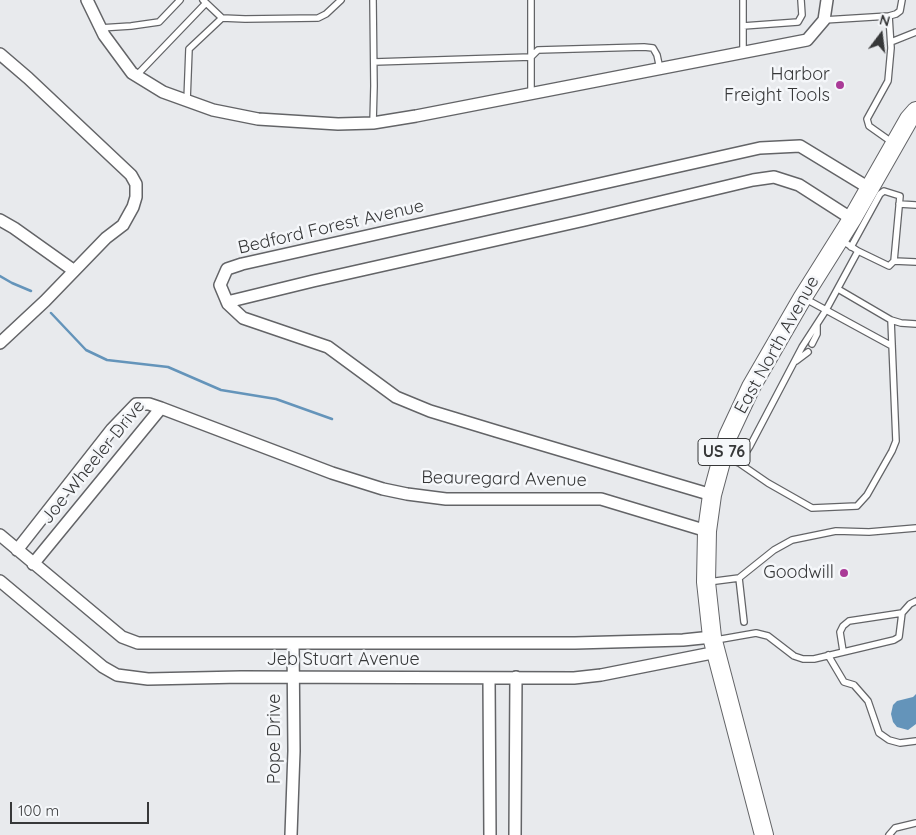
<!DOCTYPE html>
<html>
<head>
<meta charset="utf-8">
<style>
	body { margin:0 }
	#map { position:relative; width:916px; height:835px; overflow:hidden; background:#e8eaed; font-family:Quicksand,sans-serif }
	canvas { display:block }
	.north { position:absolute; left:856px; top:10px; width:50px; height:50px; -webkit-text-stroke:4px #f5f7fa; paint-order:stroke; rotate:15deg; font-size:14px; font-weight:700; line-height:20px; text-align:center; color:#373839 }
	.north::after { content:''; display:block; margin:auto; width:18px; height:22px; background:#373839; clip-path:polygon(50% 0,100% 100%,50% 72%,0 100%) }
	.scale { position:absolute; left:10px; top:802px; width:139px; height:22px; box-sizing:border-box; border:2px solid #373839; border-top:0; padding-left:6px; font-size:15px; line-height:18px; white-space:nowrap; color:#373839; -webkit-text-stroke:4px #f5f7fa; paint-order:stroke }
</style>
</head>
<body>
<div id="map">
<canvas width="916" height="835"></canvas>
<div class="north">N</div>
<div class="scale">100 m</div>
</div>
<script>
const context = document.querySelector('canvas').getContext('2d');
context.lineJoin = 'round';
function fill(path, color) { context.fillStyle = color; context.fill(path, 'evenodd'); }
const shape = rows => new Path2D(rows.map(r => 'M' + r).join(''));
function trace(path, color, width, dash) { context.strokeStyle = color; context.lineWidth = width; context.lineCap = dash ? 'butt' : 'round'; context.setLineDash(dash || []); context.stroke(path); }
function write(font, color, halo, rows, align = 'center') {
  context.font = font + ' Quicksand,sans-serif'; context.lineWidth = 5; context.setLineDash([]); context.textBaseline = 'middle'; context.strokeStyle = halo; context.fillStyle = color; for (const [text, x, y, turn = 0] of rows) {
    context.save(); context.translate(x, y); context.rotate((+turn || 0) * Math.PI / 180); context.textAlign = isNaN(turn) ? turn : align; if (halo) context.strokeText(text, 0, 0); context.fillText(text, 0, 0); context.restore();
  }
}
fill(shape([
	[916,694,916,724,908,730,897,727,893,722,891,714,893,705,897,701,913,697]
]), '#6494ba');
trace(shape([
	[0,276,12,283,31,291],
	[51,313,86,350,107,360,168,367,221,390,276,399,332,419]
]), '#6494ba', 2.5);
const lane = shape([
	[203,0,222,18,245,19,318,18,326,14,341,0],
	[373,0,374,86,373,123],
	[531,0,531,95],
	[743,0,743,52],
	[889,16,891,48,888,81,867,119,869,126,893,143],
	[824,20,889,16,896,14,900,11,902,0],
	[743,26,798,22,802,15,801,0],
	[100,28,131,26,159,22,180,0],
	[891,42,916,32],
	[374,62,531,57,538,50,644,47,653,48,657,55,660,69],
	[136,76,206,3],
	[187,101,189,49,222,18],
	[899,204,916,205],
	[841,240,858,251,889,266,894,261,916,262],
	[851,247,880,194,884,191,900,196,894,261],
	[838,289,891,320],
	[804,298,826,310,858,251],
	[812,344,817,334,817,324],
	[796,361,808,352],
	[724,458,739,463,768,483,812,508,857,506,867,495,892,451,896,441,891,320,901,323,916,324],
	[739,463,750,446,802,347,826,310,892,346],
	[739,578,744,622],
	[708,582,739,578,774,550,792,540,836,531,869,532,916,528],
	[716,640,756,633,768,636,794,656,803,659,814,659,894,640,899,637,902,613,910,604,916,601],
	[843,651,840,632,843,626,849,621,902,613],
	[828,655,844,682,854,685,868,701,879,733,889,740,900,743,916,741],
	[889,835,895,828,916,823]
]);
const street = shape([
	[87,0,104,35,132,73,163,92,213,110,258,119,338,124,373,123,416,116,807,40,824,20,827,0],
	[0,54,28,78,131,175,136,184,136,197,133,207,123,225,106,238,45,301,0,343],
	[0,220,14,228,73,270],
	[227,302,313,281,585,220,753,180,774,177,799,185,852,219],
	[712,495,496,431,430,411,396,397,328,347,243,318,228,304,220,285,227,269,242,264,760,148,800,146,869,188],
	[0,535,122,637,138,643,575,643,683,640,712,637],
	[17,550,112,429,136,404,149,404,161,408,332,473,383,489,407,494,446,499,601,499,707,531],
	[33,564,161,408],
	[0,581,103,667,117,675,148,679,241,677,574,678,601,675,717,652],
	[489,679,490,835],
	[291,835,294,751,293,643],
	[515,835,516,677]
]);
const primary = shape([
	[764,835,712,637,706,582,707,531,712,495,728,436,751,387,803,297,852,219,909,119,916,111]
]);
trace(lane, '#636467', 8);
trace(street, '#636467', 14);
trace(primary, '#636467', 20);
trace(lane, '#fff', 5.5);
trace(street, '#fff', 11);
trace(primary, '#fff', 18);
for (const [x, y, r, color] of [
	[840,85,5,"#aa3a97"],
	[844,573,5,"#aa3a97"]
]) { const dot = new Path2D(); dot.arc(x, y, r, 0, 2 * Math.PI); context.fillStyle = color; context.fill(dot); trace(dot, '#f5f7fa', 2); }
for (const [x, y, w] of [
	[724,452,52]
]) { const box = new Path2D(); box.roundRect(x - w / 2, y - 13.5, w, 27, 4); context.fillStyle = '#f5f7fa'; context.fill(box); trace(box, '#373839', 1); }
write('bold 16px', '#373839', null, [
	["US 76",724,452]
]);
write('18px', '#373839', '#f5f7fa', [
	["Harbor",830,75],
	["Freight Tools",830,96],
	["Goodwill",834,573]
], 'right');
write('18px', '#373839', '#f5f7fa', [
	["Bedford Forest Avenue",331,227,-13],
	["East North Avenue",777,345,-61],
	["Joe Wheeler Drive",93,462,-51],
	["Beauregard Avenue",504,479,1],
	["Jeb Stuart Avenue",343,660],
	["Pope Drive",275,739,-90]
]);
</script>
</body>
</html>
